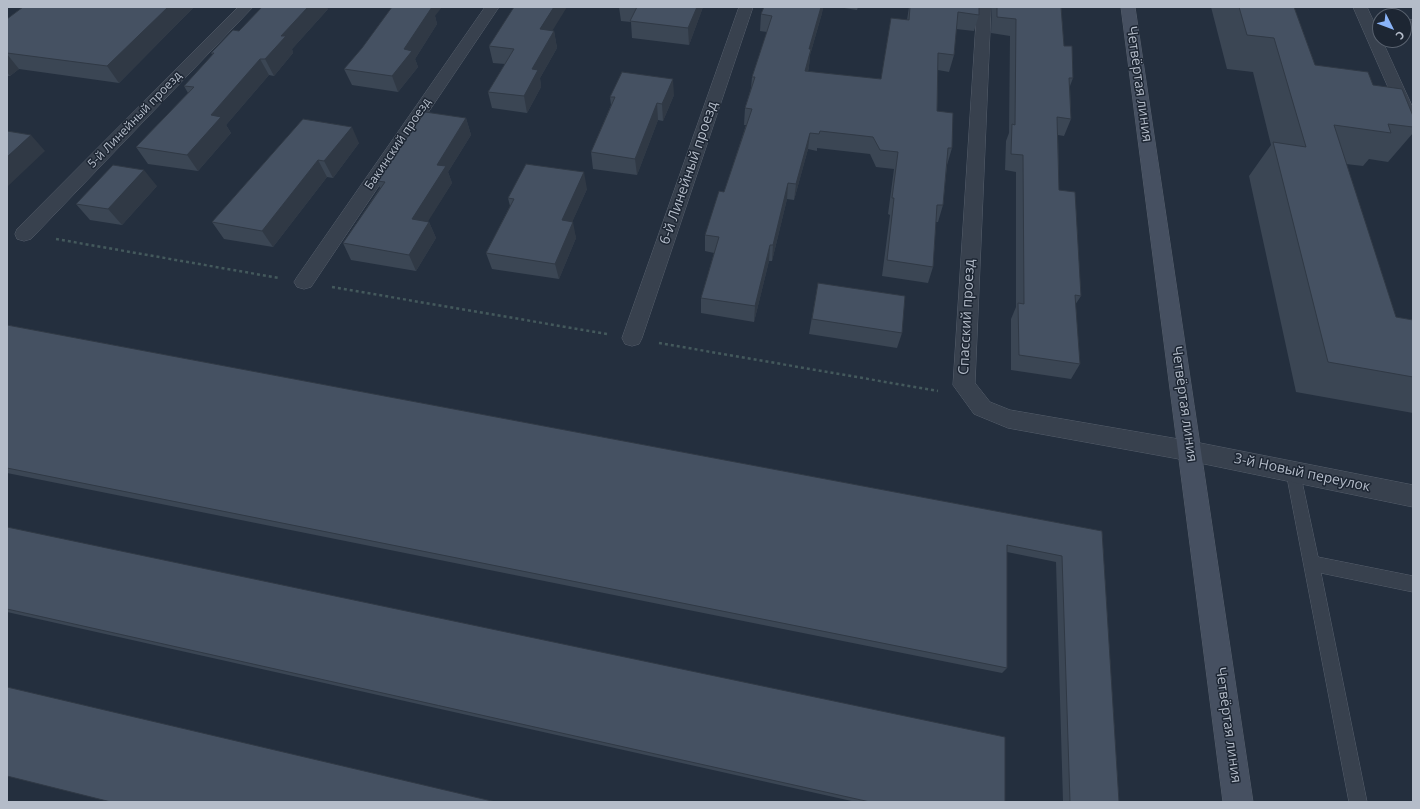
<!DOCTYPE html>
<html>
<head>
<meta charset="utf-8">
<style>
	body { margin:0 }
	#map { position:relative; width:1420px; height:809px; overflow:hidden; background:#242f3e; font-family:"Open Sans",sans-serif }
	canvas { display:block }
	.frame { position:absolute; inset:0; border:8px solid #b4bcc9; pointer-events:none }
	.north { position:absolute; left:1372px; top:8px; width:40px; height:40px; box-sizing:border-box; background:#1d2633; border:1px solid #59626f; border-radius:50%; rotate:132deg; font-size:11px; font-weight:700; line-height:16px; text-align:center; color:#b4bcc9 }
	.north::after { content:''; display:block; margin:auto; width:14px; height:18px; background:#8ab4f8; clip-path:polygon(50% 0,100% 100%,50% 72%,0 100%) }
</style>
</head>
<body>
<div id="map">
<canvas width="1420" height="809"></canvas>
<div class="frame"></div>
<div class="north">С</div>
</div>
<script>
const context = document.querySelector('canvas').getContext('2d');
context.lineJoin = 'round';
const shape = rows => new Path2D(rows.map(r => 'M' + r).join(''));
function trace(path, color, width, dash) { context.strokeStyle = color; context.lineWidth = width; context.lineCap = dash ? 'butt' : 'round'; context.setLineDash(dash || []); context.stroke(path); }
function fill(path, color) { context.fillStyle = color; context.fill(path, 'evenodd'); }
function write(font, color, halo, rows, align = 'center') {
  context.font = font + ' "Open Sans",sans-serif'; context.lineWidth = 3; context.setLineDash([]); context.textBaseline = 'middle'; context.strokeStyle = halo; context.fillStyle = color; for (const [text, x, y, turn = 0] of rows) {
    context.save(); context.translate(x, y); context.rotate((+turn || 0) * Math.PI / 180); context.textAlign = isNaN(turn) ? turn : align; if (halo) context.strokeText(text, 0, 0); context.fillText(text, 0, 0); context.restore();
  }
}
const lane = shape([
	[1293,466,1298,467,1300,472,1318,557,1413,576,1413,592,1321,573,1367,802,1349,802,1286,472,1288,467,1293,466]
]);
const street = shape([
	[238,7,253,7,31,239,24,241,17,239,15,234,17,229,238,7],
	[485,7,499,7,311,287,304,289,297,287,294,282,297,277,485,7],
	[739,7,753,7,642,338,639,344,632,346,625,344,622,338,739,7],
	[977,7,991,7,975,383,990,402,1010,410,1190,441,1413,485,1413,507,1190,461,1008,428,974,414,953,385,977,7],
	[1353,7,1367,7,1380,35,1380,40,1382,40,1413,108,1413,131,1407,130,1405,126,1353,7],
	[1404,19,1413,20,1413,28,1404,27,1404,19]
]);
const secondary = shape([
	[1121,7,1135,7,1253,802,1223,802,1121,7]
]);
trace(lane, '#565f6c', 1);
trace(street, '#565f6c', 1);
trace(secondary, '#565f6c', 1);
trace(shape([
	[56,239,279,278],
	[332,287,607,334],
	[659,343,938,391]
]), '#44595c', 2.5, [3, 3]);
fill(lane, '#38414e');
fill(street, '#38414e');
fill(secondary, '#465061');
fill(shape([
	[23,7,194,7,119,83,19,69,10,76,8,76,7,77,7,19],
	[619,7,703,7,689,45,632,38,631,22,621,21],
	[764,7,823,7,822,13,810,55,809,66,808,72,881,79,891,18,907,20,909,7,979,7,979,15,974,31,956,29,954,55,949,72,938,70,937,111,952,148,947,165,943,205,938,222,936,222,933,267,928,283,882,276,890,215,888,214,894,169,876,167,870,154,817,148,817,151,808,149,794,200,787,199,772,261,769,261,754,322,701,313,701,298,714,253,705,251,705,235,724,192,746,125,744,125,745,108,751,88,752,77,767,32,760,31,761,14],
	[838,7,858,7,857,10],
	[992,7,1061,7,1064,46,1073,78,1070,86,1071,119,1064,136,1058,135,1059,190,1081,296,1075,305,1080,364,1071,379,1011,370,1011,319,1016,307,1016,172,1005,170,1006,141,1009,133,1010,36,991,33],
	[1211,7,1294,7,1315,65,1373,85,1413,116,1413,133,1388,162,1369,159,1363,166,1346,164,1396,317,1413,320,1413,413,1296,392,1249,176,1271,145,1253,72,1227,69],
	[328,9,292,49,293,53,274,76,269,75,226,125,231,133,198,171,148,164,136,147,188,93,184,86,213,55,211,53,239,31],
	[435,16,437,24,415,59,418,67,398,92,352,85,344,69],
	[552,31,554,31,557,48,540,78,541,87,527,113,492,108,488,92,505,64,493,63,489,46],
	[674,95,663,121,658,120,637,175,593,169,591,152,611,105,610,97],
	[466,118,471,135,448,172,452,183,427,222,429,222,436,238,416,271,351,260,343,243,380,188,377,181],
	[303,119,359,143,333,178,327,177,273,247,224,239,212,222],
	[157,186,122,225,90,220,76,204],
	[587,189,572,222,576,238,559,279,492,269,486,253,510,206,508,198],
	[818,283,902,333,897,348,809,334],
	[7,325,1102,531,1119,802,1063,802,1056,562,1007,552,1007,668,1002,673,7,473],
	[7,527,1005,802,856,802,7,612]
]), '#3b4654');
fill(shape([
	[168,7,194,7,119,83,107,66],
	[308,7,327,7,328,9,292,49,293,53,274,76,265,59,281,36],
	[424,7,442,7,435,16,437,24,415,59,418,67,398,92,392,76],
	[554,7,567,7,543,46,540,29],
	[697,7,703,7,689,45,688,28],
	[821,7,823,7,822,13,810,55,809,66,803,88,805,71,809,49],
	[554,31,557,48,540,78,541,87,527,113,524,96,532,69],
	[7,54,19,69,10,76,7,72],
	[260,59,269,75,226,125,231,133,198,171,187,155,211,115],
	[673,79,674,95,663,121,662,104],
	[657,103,658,120,637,175,635,159],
	[466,118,471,135,448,172,452,183,419,236,412,219,437,165],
	[352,127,359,143,333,178,324,161],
	[810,133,808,149,794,200,796,184],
	[31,135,45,151,7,187,7,157],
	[318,160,327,177,273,247,262,231],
	[144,170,157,186,122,225,108,209],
	[584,172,587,189,566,236,562,220],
	[788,183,787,199,772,261,773,245],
	[429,222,436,238,416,271,409,255],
	[573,222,576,238,559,279,555,264],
	[770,245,769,261,754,322,755,306]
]), '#303945');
const building = shape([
	[23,7,168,7,107,66,7,53,7,19,23,7],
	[262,7,308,7,281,36,286,36,265,59,260,59,211,115,221,117,187,155,136,147,194,87,184,86,214,53,211,53,233,30,239,31,262,7],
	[392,7,432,7,404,49,412,51,392,76,344,69,362,48,392,7],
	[514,7,554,7,540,29,554,31,532,69,538,70,524,96,488,92,514,49,489,46,514,7],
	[637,7,697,7,688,28,630,21,637,7],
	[764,7,821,7,809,49,811,49,805,71,881,79,891,18,909,20,910,7,979,7,979,15,958,12,954,55,938,53,937,111,953,113,952,148,948,148,943,205,937,205,933,267,887,260,894,198,892,198,898,152,880,150,873,137,820,131,819,134,810,133,796,184,788,183,773,245,770,245,755,306,701,298,719,237,705,235,719,191,724,192,752,109,745,108,755,77,752,77,772,16,761,14,764,7],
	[997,7,1061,7,1064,46,1072,46,1073,78,1069,78,1071,119,1057,117,1059,190,1075,192,1081,296,1075,295,1080,364,1019,355,1018,303,1024,304,1023,155,1011,154,1012,124,1015,125,1016,19,997,17,997,7],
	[1239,7,1294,7,1315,65,1368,72,1373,85,1402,89,1413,116,1413,127,1388,124,1391,133,1334,125,1396,317,1413,320,1413,377,1328,362,1273,142,1306,147,1274,38,1247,35,1239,7],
	[622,72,673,79,662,104,657,103,635,159,591,152,615,97,610,97,622,72],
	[425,112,466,118,437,165,446,166,412,219,429,222,409,255,343,243,385,182,377,181,425,112],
	[303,119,352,127,324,161,318,160,262,231,212,222,303,119],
	[7,131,31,135,7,157,7,131],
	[526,164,584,172,562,220,573,222,555,264,486,253,514,199,508,198,526,164],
	[113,165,144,170,108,209,76,204,113,165],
	[818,283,905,296,902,333,812,319,818,283],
	[7,325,1102,531,1119,802,1070,802,1062,556,1007,545,1007,668,7,468,7,325],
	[7,527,1005,737,1005,802,870,802,7,609,7,527],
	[7,687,496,802,111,802,7,776,7,687]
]);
fill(building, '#455162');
trace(building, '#303945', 1);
write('12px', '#b4bcc9', '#1d2633', [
	["5-й Линейный проезд",135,120,-46],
	["Бакинский проезд",398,144,-56]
]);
write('14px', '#b4bcc9', '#1d2633', [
	["Четвёртая линия",1139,84,82],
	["6-й Линейный проезд",689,173,-71],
	["Спасский проезд",967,317,-87],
	["Четвёртая линия",1184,404,82],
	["3-й Новый переулок",1302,473,12],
	["Четвёртая линия",1228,725,82]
]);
</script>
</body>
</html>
